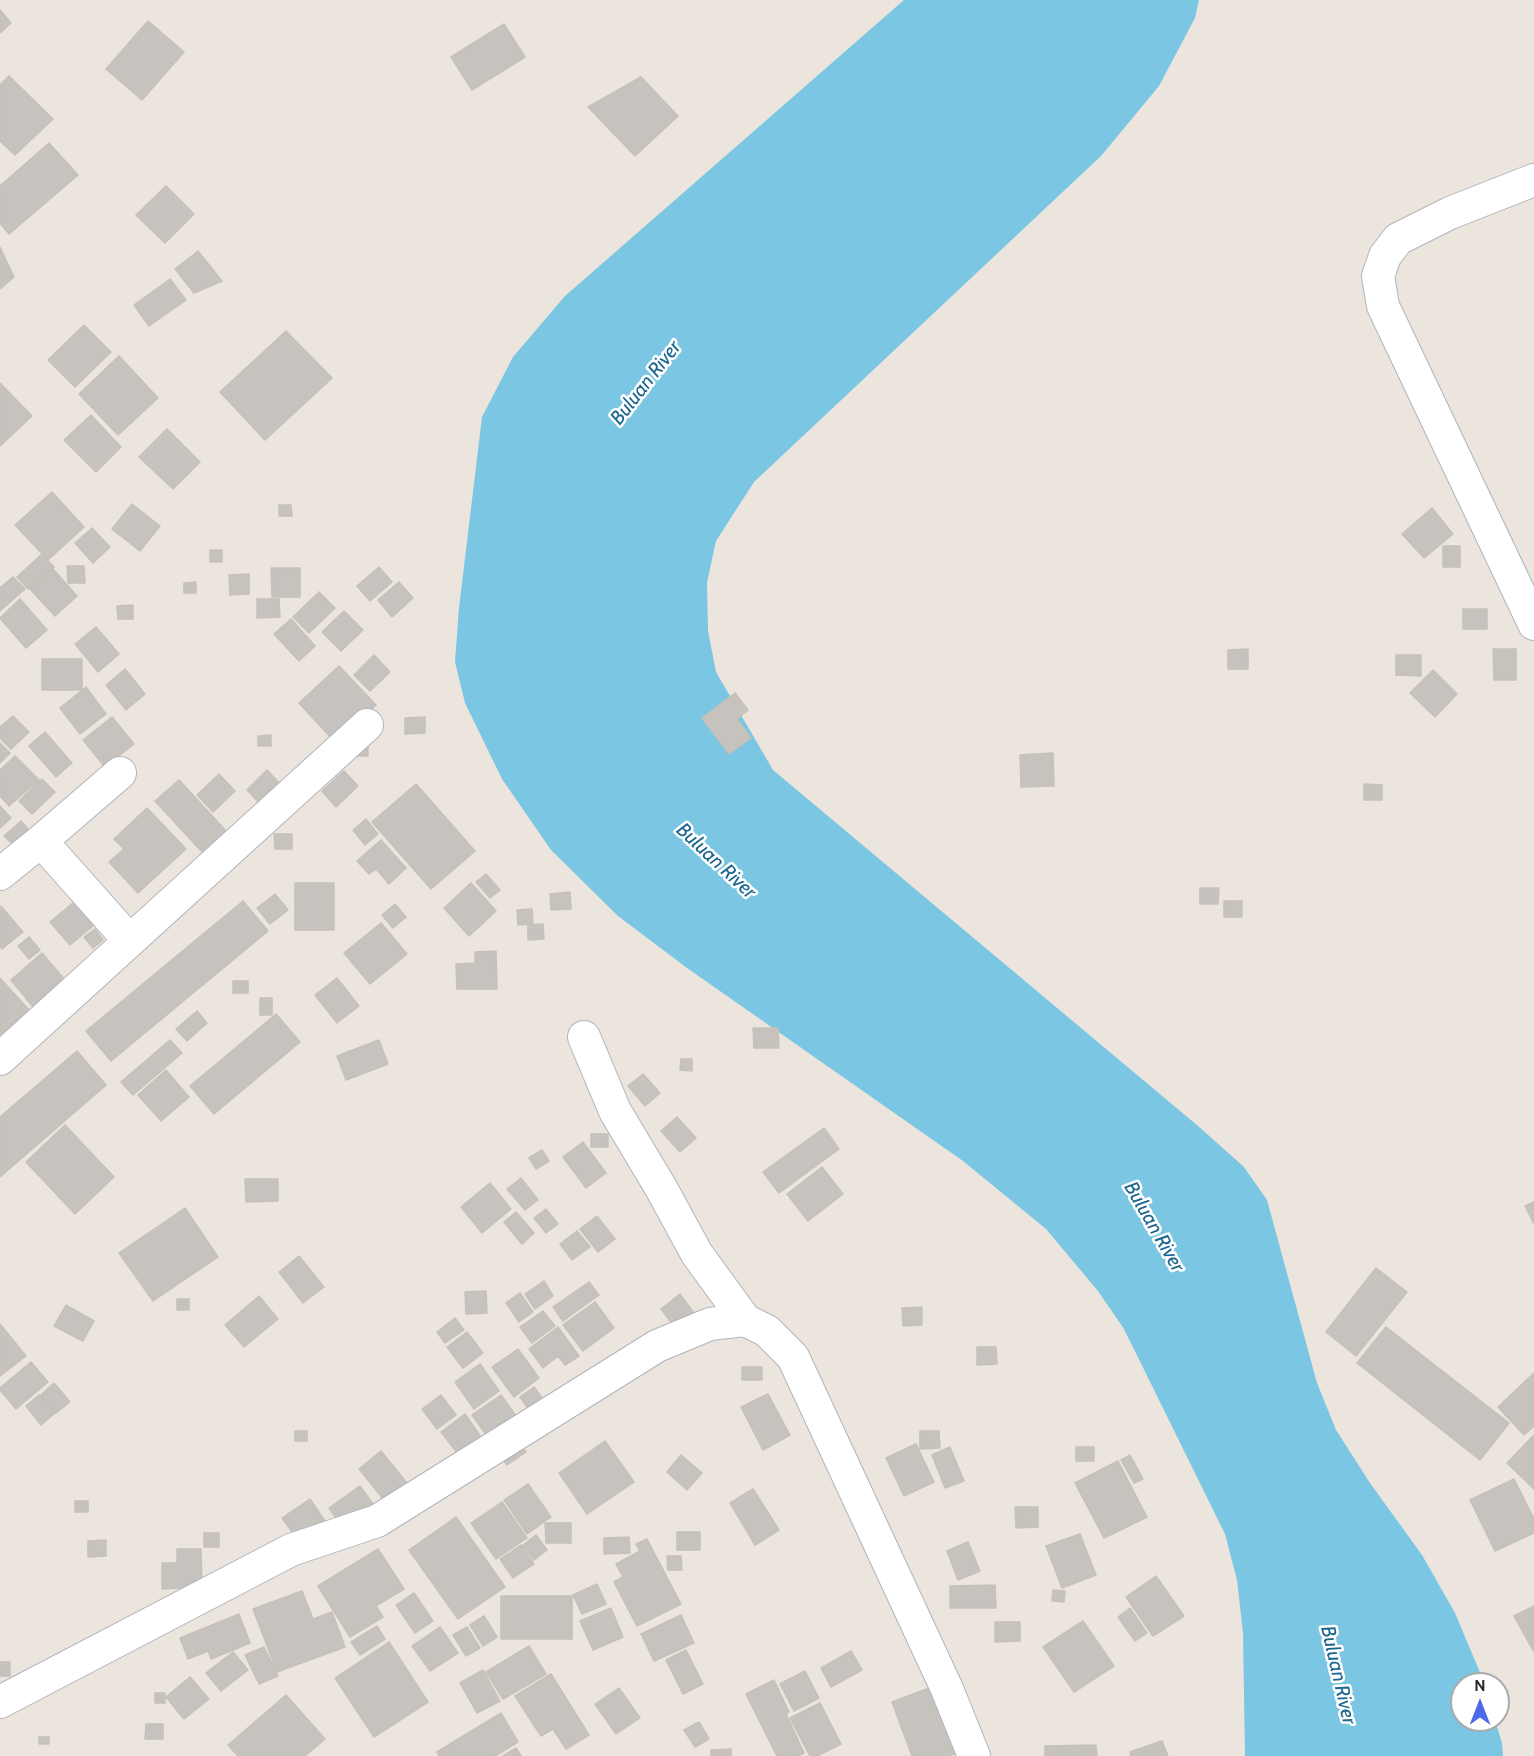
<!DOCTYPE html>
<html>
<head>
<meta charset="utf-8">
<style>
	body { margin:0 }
	#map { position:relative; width:1534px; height:1756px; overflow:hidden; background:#ebe5de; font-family:Cabin,sans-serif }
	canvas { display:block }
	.north { position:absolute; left:1450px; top:1672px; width:60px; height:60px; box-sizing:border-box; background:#fff; border:2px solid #aaa; border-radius:50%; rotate:0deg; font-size:16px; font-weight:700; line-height:24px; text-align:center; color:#2a2a2a }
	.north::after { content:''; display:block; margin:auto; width:21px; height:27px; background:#4e69e7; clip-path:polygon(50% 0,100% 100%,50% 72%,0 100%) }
</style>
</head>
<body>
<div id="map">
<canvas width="1534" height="1756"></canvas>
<div class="north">N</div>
</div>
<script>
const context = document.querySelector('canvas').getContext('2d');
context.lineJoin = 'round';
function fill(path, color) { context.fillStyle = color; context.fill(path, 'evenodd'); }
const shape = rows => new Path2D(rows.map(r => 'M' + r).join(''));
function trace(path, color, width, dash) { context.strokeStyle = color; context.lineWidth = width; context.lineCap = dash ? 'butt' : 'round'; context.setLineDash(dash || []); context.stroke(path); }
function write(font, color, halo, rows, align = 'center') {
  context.font = font + ' Cabin,sans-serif'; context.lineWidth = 5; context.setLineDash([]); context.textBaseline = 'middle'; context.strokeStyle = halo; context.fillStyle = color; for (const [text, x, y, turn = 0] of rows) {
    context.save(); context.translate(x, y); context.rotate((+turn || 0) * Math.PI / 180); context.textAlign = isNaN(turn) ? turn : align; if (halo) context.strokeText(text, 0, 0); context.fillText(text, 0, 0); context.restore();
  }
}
fill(shape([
	[904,0,1199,0,1195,18,1159,86,1101,156,754,482,716,541,707,582,708,631,716,672,773,770,1198,1126,1244,1167,1267,1200,1317,1383,1336,1430,1370,1483,1422,1555,1455,1613,1479,1670,1483,1684,1462,1684,1462,1720,1495,1720,1502,1743,1503,1756,1245,1756,1243,1633,1237,1580,1225,1534,1124,1329,1098,1291,1046,1229,963,1161,687,968,618,916,551,850,502,779,465,703,455,662,459,608,482,417,513,357,565,296]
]), '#7bc6e2');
const building = shape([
	[0,10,11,23,0,33,0,10],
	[148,21,184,52,142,100,106,69,148,21],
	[504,24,525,57,472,90,451,57,504,24],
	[9,76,53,119,15,155,0,141,0,85,9,76],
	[641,77,678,116,635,156,588,107,641,77],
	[49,143,78,175,9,234,0,223,0,186,49,143],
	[166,186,194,214,165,243,136,215,166,186],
	[0,247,14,277,0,289,0,247],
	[198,251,222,281,194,293,175,269,198,251],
	[170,279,186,300,149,326,134,305,170,279],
	[84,325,111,352,75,387,48,360,84,325],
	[286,331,332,378,265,440,220,392,286,331],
	[119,356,158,398,118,435,79,394,119,356],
	[0,383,32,416,0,446,0,383],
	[91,415,121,447,96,472,64,440,91,415],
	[167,429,200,462,173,489,139,457,167,429],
	[52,492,84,527,48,560,15,525,52,492],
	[132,504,160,526,140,551,112,529,132,504],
	[279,505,291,505,292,516,279,516,279,505],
	[1432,508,1453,534,1424,558,1402,534,1432,508],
	[92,528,110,547,93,563,75,543,92,528],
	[1443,546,1460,546,1460,567,1443,567,1443,546],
	[210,550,222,550,222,562,210,562,210,550],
	[42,554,54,567,28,589,17,577,42,554],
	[67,566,84,566,85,583,68,583,67,566],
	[379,567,392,582,370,601,357,586,379,567],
	[271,568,300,568,300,597,272,597,271,568],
	[53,569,77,596,55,616,30,589,53,569],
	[249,574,249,594,230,595,229,575,249,574],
	[13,577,25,589,0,611,0,588,13,577],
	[196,582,196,593,184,593,184,583,196,582],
	[399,582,413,598,392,617,378,600,399,582],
	[319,592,335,608,309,633,293,617,319,592],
	[20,599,47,630,26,648,0,618,20,599],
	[257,599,279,599,280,617,257,618,257,599],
	[133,605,133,619,118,619,117,606,133,605],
	[1463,609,1487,609,1487,629,1463,629,1463,609],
	[344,611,363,630,341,651,322,632,344,611],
	[291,619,315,646,299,661,274,634,291,619],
	[96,627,119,654,98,672,75,644,96,627],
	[1248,649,1248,669,1228,669,1228,650,1248,649],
	[1493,649,1516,649,1516,680,1494,680,1493,649],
	[374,655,390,672,370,691,354,675,374,655],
	[1396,655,1421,655,1421,676,1396,675,1396,655],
	[42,659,82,659,82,690,42,690,42,659],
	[339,666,376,705,336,743,299,703,339,666],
	[125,669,145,694,126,710,106,685,125,669],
	[1433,670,1457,694,1435,717,1410,693,1433,670],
	[86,687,106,714,80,734,60,708,86,687],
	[735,693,748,710,737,719,751,738,729,754,702,718,735,693],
	[13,716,29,732,11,749,0,738,0,727,13,716],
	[112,717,134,744,105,767,83,740,112,717],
	[425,717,425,733,405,734,405,718,425,717],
	[45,732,72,763,56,777,29,746,45,732],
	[271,735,271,746,258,746,258,736,271,735],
	[0,743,10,753,0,763,0,743],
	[368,744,368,756,356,756,368,744],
	[1053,753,1054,786,1021,787,1020,755,1053,753],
	[15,756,39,780,9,806,0,796,0,770,15,756],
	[267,770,287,791,266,810,247,790,267,770],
	[344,771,358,786,336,807,322,791,344,771],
	[219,774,235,791,213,812,197,795,219,774],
	[42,779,55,792,32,814,19,801,42,779],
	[179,780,228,833,204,854,155,801,179,780],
	[416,784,475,851,431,889,372,822,416,784],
	[1364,784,1382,785,1382,800,1364,800,1364,784],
	[0,806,11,818,0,828,0,806],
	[147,808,186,849,138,893,109,862,124,849,114,839,147,808],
	[366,819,378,834,365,845,353,830,366,819],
	[21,821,34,836,18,850,4,836,21,821],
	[274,834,292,834,292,849,275,849,274,834],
	[381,840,406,868,389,884,376,869,369,874,357,861,381,840],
	[486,874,500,890,490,898,476,882,486,874],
	[295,883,334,883,334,930,295,930,295,883],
	[471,883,496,911,469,936,444,908,471,883],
	[1200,888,1219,888,1218,904,1200,904,1200,888],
	[570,892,571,909,551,910,550,894,570,892],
	[275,894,288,910,270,924,257,908,275,894],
	[80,897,100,920,70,945,50,922,80,897],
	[243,901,268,931,111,1061,86,1031,243,901],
	[1224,901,1242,901,1242,917,1224,917,1224,901],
	[395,904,406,917,393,928,382,915,395,904],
	[1,906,23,932,2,949,0,946,1,906],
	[532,909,533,924,518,925,517,910,532,909],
	[381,923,407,954,370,984,344,953,381,923],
	[543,924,544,939,528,940,528,925,543,924],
	[95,929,103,940,93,948,84,937,95,929],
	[29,937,40,950,29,959,18,946,29,937],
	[496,951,497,989,457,989,456,964,475,963,475,952,496,951],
	[42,953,70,986,38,1013,11,980,42,953],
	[0,978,29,1010,0,1035,0,978],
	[337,978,359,1006,337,1023,315,995,337,978],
	[233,981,248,981,248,993,233,993,233,981],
	[260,998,272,998,272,1015,260,1015,260,998],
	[197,1011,207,1023,187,1041,176,1029,197,1011],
	[276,1014,300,1042,214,1114,190,1086,276,1014],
	[753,1028,778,1028,779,1048,754,1048,753,1028],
	[170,1040,182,1053,133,1095,121,1082,170,1040],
	[379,1040,388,1064,346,1080,337,1056,379,1040],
	[77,1051,106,1085,0,1177,0,1117,77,1051],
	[681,1059,692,1059,692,1071,680,1070,681,1059],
	[166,1070,189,1097,161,1121,138,1095,166,1070],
	[643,1074,660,1093,645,1106,628,1086,643,1074],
	[677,1117,696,1138,680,1152,661,1131,677,1117],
	[65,1125,114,1177,75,1214,26,1162,65,1125],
	[824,1128,839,1149,779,1193,763,1172,824,1128],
	[591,1134,608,1134,608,1147,591,1147,591,1134],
	[583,1142,606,1173,586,1188,563,1157,583,1142],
	[542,1150,549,1161,536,1169,529,1158,542,1150],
	[822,1167,843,1194,808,1221,787,1194,822,1167],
	[521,1178,538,1200,525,1210,507,1189,521,1178],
	[245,1179,278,1179,278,1201,246,1202,245,1179],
	[490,1183,511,1209,482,1233,461,1207,490,1183],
	[1534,1202,1534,1224,1525,1206,1534,1202],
	[185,1208,218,1257,153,1301,119,1253,185,1208],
	[546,1209,558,1224,546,1233,534,1218,546,1209],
	[516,1212,534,1233,522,1244,504,1222,516,1212],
	[597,1216,615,1239,598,1252,580,1229,597,1216],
	[577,1231,590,1247,572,1260,560,1244,577,1231],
	[299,1256,324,1287,303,1303,279,1272,299,1256],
	[1376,1268,1407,1292,1356,1356,1326,1332,1376,1268],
	[544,1281,553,1296,535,1309,525,1294,544,1281],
	[589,1282,599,1295,563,1321,553,1307,589,1282],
	[486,1291,487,1313,466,1314,465,1292,486,1291],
	[520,1293,533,1312,519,1322,506,1303,520,1293],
	[680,1294,696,1316,677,1330,661,1309,680,1294],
	[259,1296,278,1319,244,1347,225,1325,259,1296],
	[177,1299,189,1299,189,1310,177,1310,177,1299],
	[595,1302,614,1328,583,1351,563,1325,595,1302],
	[66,1305,94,1321,83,1341,54,1326,66,1305],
	[922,1307,922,1325,903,1326,902,1308,922,1307],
	[543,1311,555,1326,532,1343,520,1327,543,1311],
	[455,1318,464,1330,445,1343,437,1332,455,1318],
	[0,1324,26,1356,0,1376,0,1324],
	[558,1327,579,1356,565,1365,558,1356,543,1368,529,1349,558,1327],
	[1386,1327,1509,1423,1480,1460,1357,1363,1386,1327],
	[467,1332,483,1353,463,1368,447,1347,467,1332],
	[977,1347,996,1347,997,1364,977,1365,977,1347],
	[518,1349,539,1378,514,1397,492,1367,518,1349],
	[31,1362,48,1382,16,1409,0,1390,0,1388,31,1362],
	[480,1364,499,1391,474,1409,455,1382,480,1364],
	[742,1367,762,1367,762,1380,742,1380,742,1367],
	[1534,1373,1534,1426,1524,1435,1498,1407,1534,1373],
	[54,1383,70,1402,56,1413,41,1395,54,1383],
	[534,1387,549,1407,534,1417,520,1397,534,1387],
	[768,1394,790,1435,763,1450,741,1407,768,1394],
	[39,1395,55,1413,41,1425,26,1406,39,1395],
	[441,1395,456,1415,437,1429,422,1409,441,1395],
	[501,1395,519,1420,490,1440,472,1415,501,1395],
	[465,1414,481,1437,458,1454,441,1432,465,1414],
	[295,1431,307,1431,307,1441,295,1441,295,1431],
	[920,1431,939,1431,940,1448,920,1449,920,1431],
	[1534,1435,1534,1489,1507,1463,1534,1435],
	[517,1438,526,1452,507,1465,497,1451,517,1438],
	[605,1441,634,1482,587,1514,559,1473,605,1441],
	[916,1444,934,1482,904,1496,886,1458,916,1444],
	[950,1447,964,1481,945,1488,932,1455,950,1447],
	[1076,1447,1094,1447,1094,1461,1076,1461,1076,1447],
	[381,1451,411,1488,389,1506,359,1469,381,1451],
	[681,1455,702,1473,687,1490,667,1472,681,1455],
	[1130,1455,1143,1479,1134,1483,1121,1460,1130,1455],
	[1118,1461,1147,1517,1104,1538,1075,1483,1118,1461],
	[1514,1479,1534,1519,1534,1533,1495,1551,1470,1500,1514,1479],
	[528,1484,551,1517,527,1534,504,1500,528,1484],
	[360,1486,375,1507,344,1529,329,1508,360,1486],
	[753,1489,779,1530,755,1545,730,1503,753,1489],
	[310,1499,327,1524,300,1543,282,1518,310,1499],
	[75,1501,88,1501,88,1512,75,1512,75,1501],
	[502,1502,527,1538,496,1559,471,1523,502,1502],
	[1015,1507,1038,1507,1038,1527,1016,1528,1015,1507],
	[456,1517,505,1587,458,1619,409,1550,456,1517],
	[545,1523,571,1523,571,1543,546,1543,545,1523],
	[677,1532,700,1532,700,1550,677,1550,677,1532],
	[204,1533,219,1533,219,1547,204,1547,204,1533],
	[1080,1534,1096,1575,1062,1588,1046,1546,1080,1534],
	[536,1535,547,1550,534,1560,523,1545,536,1535],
	[629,1537,630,1553,604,1554,604,1538,629,1537],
	[647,1539,681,1604,637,1626,614,1582,623,1577,616,1564,640,1551,636,1544,647,1539],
	[106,1540,106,1556,88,1557,88,1541,106,1540],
	[968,1542,980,1571,958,1580,947,1551,968,1542],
	[521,1545,534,1564,513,1578,500,1559,521,1545],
	[177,1549,201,1549,202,1587,162,1589,162,1563,177,1563,177,1549],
	[378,1549,404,1589,376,1606,383,1617,350,1637,318,1586,378,1549],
	[667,1556,681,1556,682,1570,668,1570,667,1556],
	[1156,1576,1184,1616,1153,1636,1126,1597,1156,1576],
	[597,1584,606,1604,582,1614,573,1595,597,1584],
	[995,1585,996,1608,950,1608,950,1586,995,1585],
	[1053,1590,1065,1591,1064,1602,1052,1601,1053,1590],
	[302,1591,313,1619,332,1612,345,1647,277,1672,253,1609,302,1591],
	[414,1593,433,1621,415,1633,396,1605,414,1593],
	[501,1596,572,1596,572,1639,501,1639,501,1596],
	[1534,1606,1534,1652,1514,1616,1534,1606],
	[611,1608,623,1637,593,1650,580,1621,611,1608],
	[1130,1608,1147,1633,1135,1641,1118,1617,1130,1608],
	[239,1614,250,1643,211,1659,208,1651,188,1659,180,1638,239,1614],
	[681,1615,694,1643,654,1661,641,1634,681,1615],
	[484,1616,497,1637,483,1646,470,1625,484,1616],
	[1083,1621,1114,1666,1074,1692,1043,1647,1083,1621],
	[995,1622,1020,1622,1020,1641,995,1642,995,1622],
	[377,1626,385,1639,360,1655,351,1642,377,1626],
	[440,1627,458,1653,430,1671,412,1646,440,1627],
	[467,1627,480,1648,466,1656,453,1635,467,1627],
	[389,1642,428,1702,374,1737,335,1678,389,1642],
	[529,1646,546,1674,503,1699,486,1672,529,1646],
	[264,1647,278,1676,259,1684,245,1655,264,1647],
	[686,1650,703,1684,683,1694,666,1660,686,1650],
	[851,1651,862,1670,831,1687,821,1668,851,1651],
	[233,1652,248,1670,221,1691,206,1673,233,1652],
	[0,1662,10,1662,10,1676,0,1676,0,1662],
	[483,1670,500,1701,477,1713,460,1683,483,1670],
	[805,1671,819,1698,794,1711,780,1684,805,1671],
	[551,1674,589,1735,566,1749,553,1729,541,1736,515,1696,551,1674],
	[190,1677,209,1699,184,1719,166,1697,190,1677],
	[774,1680,789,1712,786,1714,804,1753,798,1756,777,1756,746,1694,774,1680],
	[932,1687,957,1753,948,1756,912,1756,892,1702,932,1687],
	[619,1688,640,1718,616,1734,595,1704,619,1688],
	[155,1693,165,1693,165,1703,155,1703,155,1693],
	[286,1695,325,1739,305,1756,238,1756,228,1745,286,1695],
	[820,1703,841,1744,817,1756,810,1756,790,1718,820,1703],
	[501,1713,518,1742,495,1756,439,1756,437,1752,501,1713],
	[699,1722,709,1739,695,1747,684,1730,699,1722],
	[146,1724,163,1724,163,1739,145,1739,146,1724],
	[39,1737,49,1737,49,1744,39,1744,39,1737],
	[1162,1741,1168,1756,1131,1756,1130,1752,1162,1741],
	[1096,1745,1097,1756,1045,1756,1045,1746,1096,1745],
	[516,1748,521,1756,503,1756,516,1748],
	[731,1749,731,1756,711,1756,711,1750,731,1749]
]);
fill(building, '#c6c2bd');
trace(building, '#c6c1b8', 1.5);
const minor = shape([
	[1534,180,1450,213,1398,239,1385,256,1378,276,1383,306,1534,624],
	[41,841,129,940],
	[0,874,41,841,120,773],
	[584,1037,615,1111,661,1188,697,1254,745,1320],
	[0,1059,367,725],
	[0,1702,291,1550,377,1521,657,1346,710,1324,745,1320,767,1331,793,1357,947,1689,974,1756]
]);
trace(minor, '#b1b4bc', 34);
trace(minor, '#fff', 32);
write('italic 20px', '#1b658e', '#fff', [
	["Buluan River",646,383,-52],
	["Buluan River",716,861,43],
	["Buluan River",1154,1227,60],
	["Buluan River",1338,1675,77]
]);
</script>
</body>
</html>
